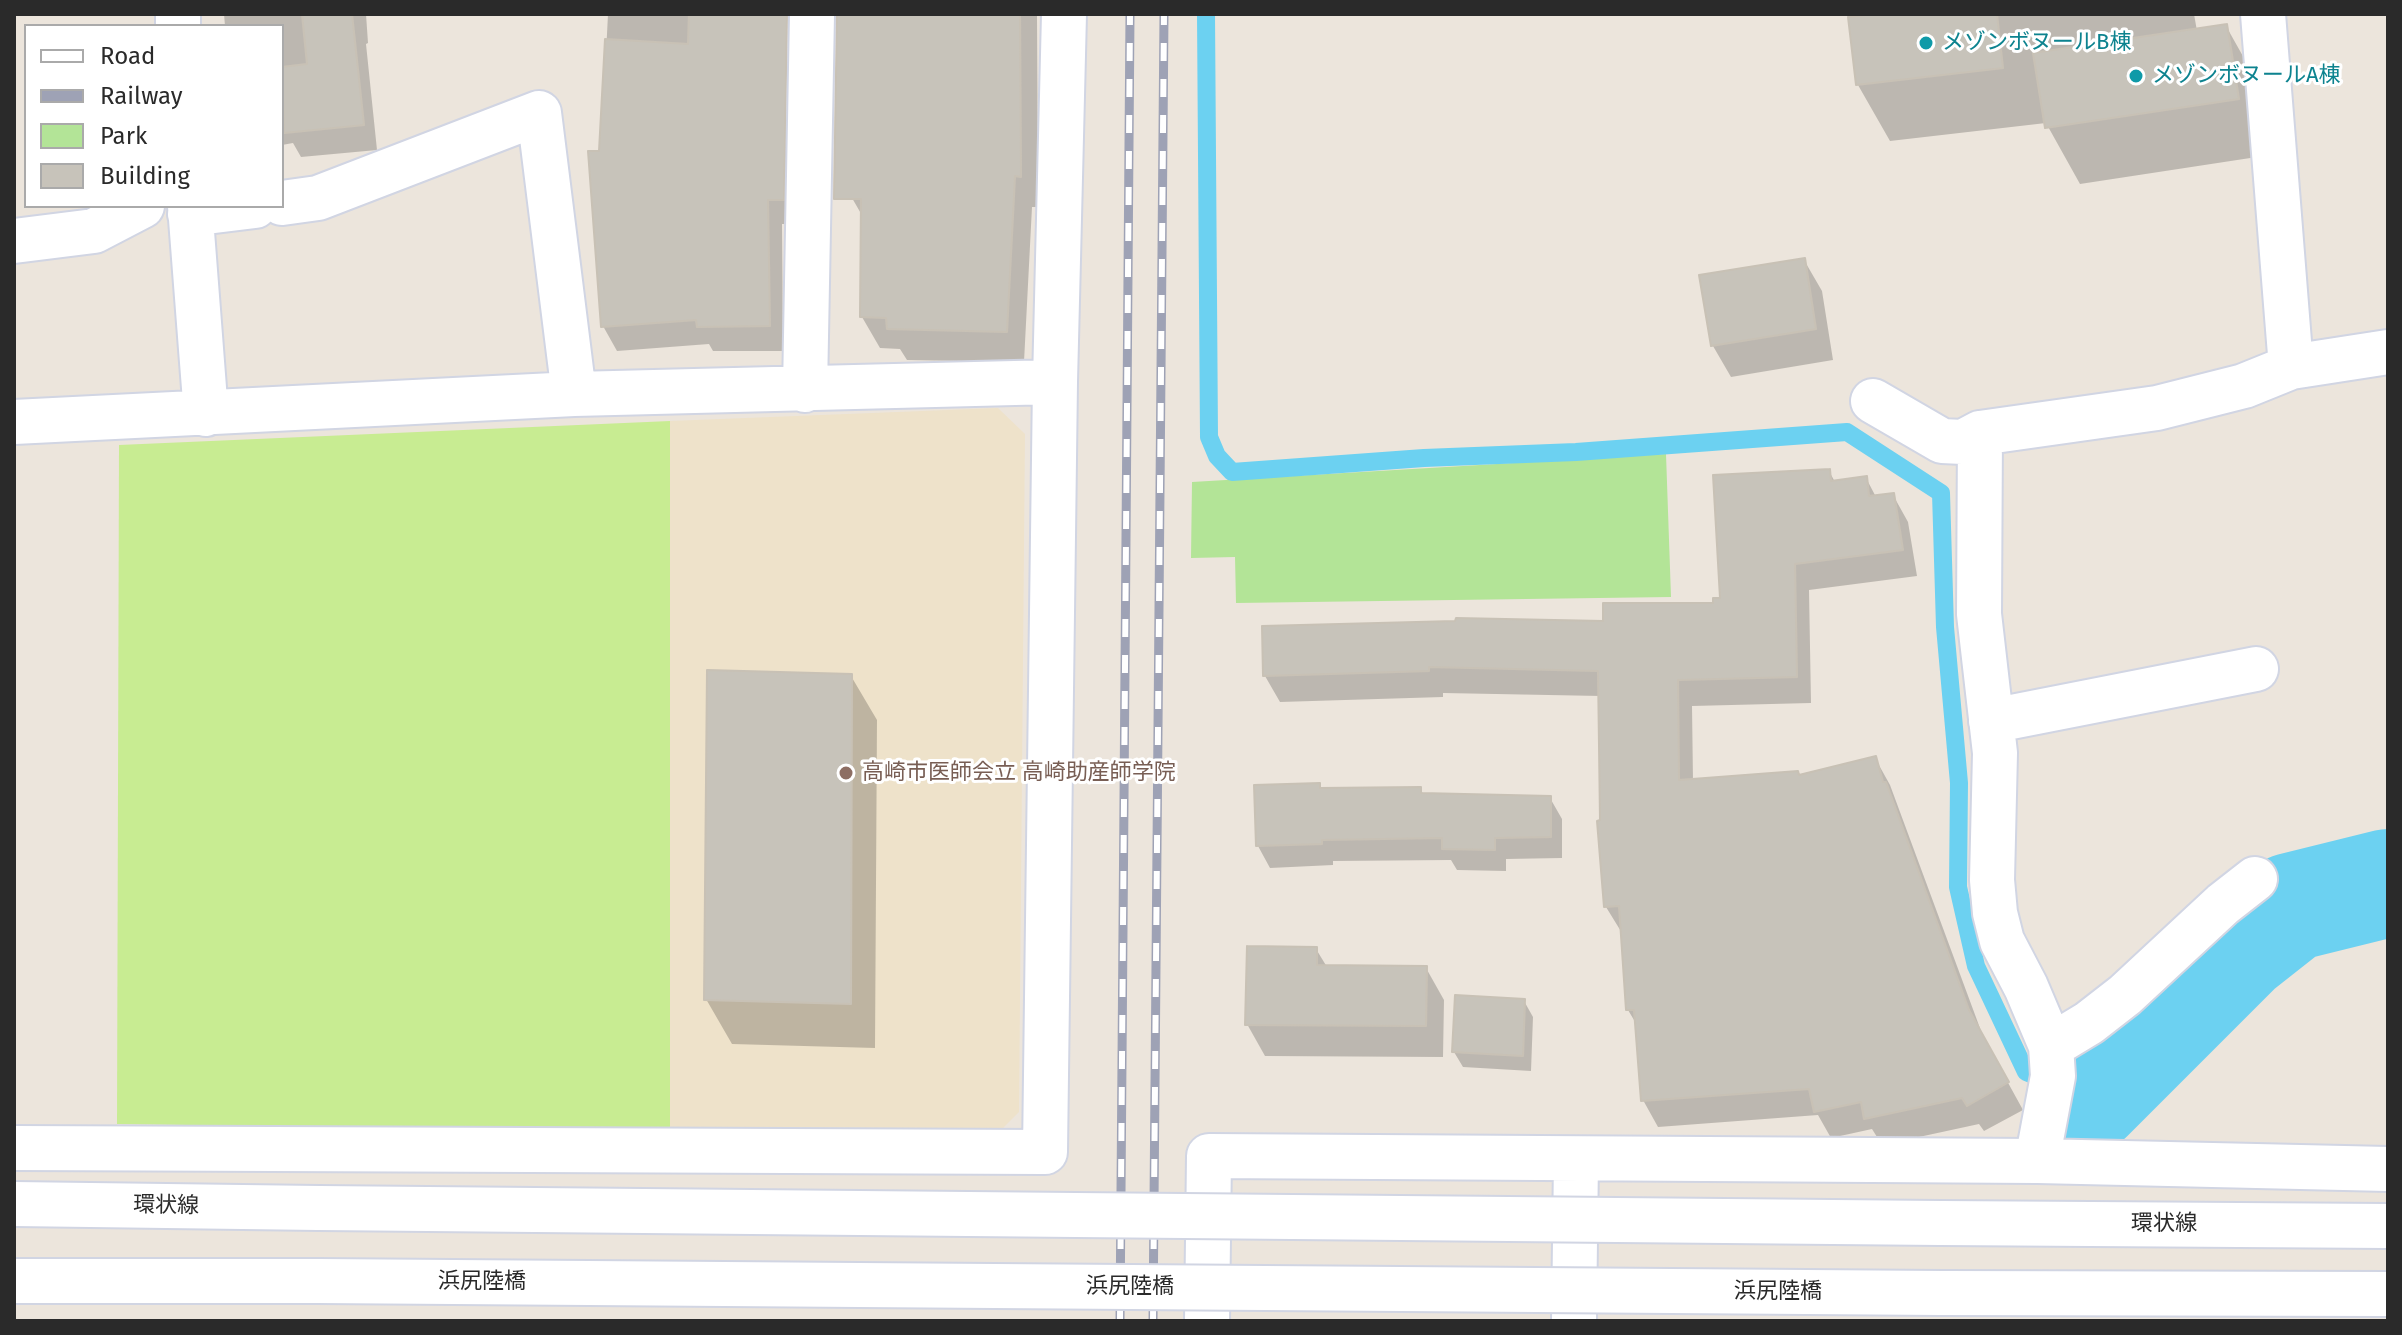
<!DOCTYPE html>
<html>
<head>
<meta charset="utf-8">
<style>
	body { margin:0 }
	#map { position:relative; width:2402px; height:1335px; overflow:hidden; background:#ece5dc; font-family:"Fira Sans",sans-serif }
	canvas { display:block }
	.frame { position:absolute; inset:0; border:16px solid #2a2a2a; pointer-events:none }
	.legend { position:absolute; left:24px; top:24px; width:260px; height:184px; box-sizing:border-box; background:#fff; border:2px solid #aaa; margin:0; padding:10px 14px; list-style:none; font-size:24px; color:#2a2a2a }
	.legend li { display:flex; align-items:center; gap:16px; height:40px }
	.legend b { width:40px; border:2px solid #aaa }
</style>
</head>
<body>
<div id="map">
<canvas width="2402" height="1335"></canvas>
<div class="frame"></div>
<ul class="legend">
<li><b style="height:10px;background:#fff"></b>Road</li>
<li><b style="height:10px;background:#9ea2b5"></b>Railway</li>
<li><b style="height:22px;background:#b3e497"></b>Park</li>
<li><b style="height:22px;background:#c7c3ba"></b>Building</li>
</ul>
</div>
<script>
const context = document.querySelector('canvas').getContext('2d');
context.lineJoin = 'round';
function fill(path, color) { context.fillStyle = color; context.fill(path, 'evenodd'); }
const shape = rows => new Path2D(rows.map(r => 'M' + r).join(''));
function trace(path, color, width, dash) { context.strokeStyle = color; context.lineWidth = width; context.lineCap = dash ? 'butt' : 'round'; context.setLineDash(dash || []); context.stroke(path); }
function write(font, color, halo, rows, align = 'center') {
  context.font = font + ' "Fira Sans","Noto Sans JP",sans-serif'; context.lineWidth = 6; context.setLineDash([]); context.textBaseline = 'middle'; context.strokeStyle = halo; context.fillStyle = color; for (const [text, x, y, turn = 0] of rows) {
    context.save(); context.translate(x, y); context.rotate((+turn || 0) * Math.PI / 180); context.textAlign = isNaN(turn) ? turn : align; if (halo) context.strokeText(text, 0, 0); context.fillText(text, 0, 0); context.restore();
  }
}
fill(shape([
	[998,408,1025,434,1019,1112,995,1136,670,1132,670,421]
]), '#eee2ca');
fill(shape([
	[1666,454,1671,597,1236,603,1235,557,1191,558,1192,482]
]), '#b3e497');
fill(shape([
	[670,421,670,1132,117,1124,119,445]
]), '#c8ec92');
fill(shape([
	[224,14,366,14,368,43,366,44,377,150,301,157,293,143,282,145,282,26,225,26],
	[608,14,780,14,786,68,786,224,782,224,783,351,713,351,709,344,617,351,603,326,601,153],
	[863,14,1037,14,1038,207,1032,207,1024,362,907,360,900,349,880,348,862,317,863,217,852,198],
	[1890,14,2194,14,2197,31,2226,26,2258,83,2270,155,2080,184,2046,123,1890,141,1858,85],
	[1804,260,1822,291,1833,360,1731,377,1713,346],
	[1829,471,1835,482,1866,478,1876,497,1893,495,1908,522,1917,576,1809,590,1811,703,1692,706,1693,781,1800,777,1875,758,1890,785,1984,1039,2023,1110,1984,1131,1979,1124,1882,1145,1872,1129,1831,1138,1818,1115,1658,1127,1643,1100,1637,1025,1628,1010,1622,933,1606,907,1602,822,1601,696,1443,693,1443,697,1280,702,1265,676,1715,605],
	[851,676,877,720,875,1048,732,1044,706,999],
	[1318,785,1321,790,1420,789,1424,795,1550,798,1562,819,1562,858,1506,859,1506,871,1457,870,1451,860,1333,861,1333,865,1270,868,1258,846],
	[1316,949,1327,967,1426,968,1444,1000,1443,1057,1265,1056,1247,1024],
	[1524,1001,1533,1017,1531,1071,1463,1067,1454,1052]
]), '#0003');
trace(shape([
	[1206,14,1209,437,1217,456,1232,472,1424,458,1576,452,1847,432,1941,493,1945,627,1959,783,1958,887,1976,966,2026,1072,2089,1098]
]), '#6cd1f1', 18);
trace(shape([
	[2089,1098,2239,948,2291,907,2388,883]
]), '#6cd1f1', 108);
const building = shape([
	[302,14,352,14,364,125,284,133,282,67,307,64,302,14],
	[689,14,787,14,784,200,768,200,770,326,697,327,696,320,601,327,588,151,599,151,605,39,688,44,689,14],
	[837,14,1020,14,1021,177,1015,176,1007,332,887,329,886,318,860,317,861,199,834,199,837,14],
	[1874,14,1997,14,2003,68,1856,85,1848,17,1874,14],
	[2227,24,2239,99,2045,128,2033,53,2227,24],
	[1805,258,1816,329,1711,346,1699,275,1805,258],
	[1830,469,1831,481,1867,476,1869,496,1894,493,1903,550,1795,564,1797,677,1678,680,1679,780,1798,771,1799,775,1876,756,1883,782,1886,782,1969,1010,2009,1082,1967,1106,1962,1098,1864,1119,1861,1102,1814,1112,1809,1089,1641,1101,1634,1010,1626,1010,1619,906,1604,907,1597,821,1600,820,1598,671,1429,667,1429,671,1263,676,1262,626,1455,621,1456,618,1603,621,1603,603,1713,603,1713,598,1720,598,1713,475,1830,469],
	[707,670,852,674,851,1004,704,1000,707,670],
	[1320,783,1320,788,1421,787,1421,793,1551,796,1551,837,1495,838,1495,850,1442,849,1442,838,1322,840,1322,844,1256,846,1254,785,1320,783],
	[1247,946,1317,947,1317,965,1427,966,1426,1026,1245,1025,1247,946],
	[1455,995,1525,999,1523,1056,1452,1052,1455,995]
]);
fill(building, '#c7c3ba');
trace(building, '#c8c1b5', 2);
const minor = shape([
	[178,14,178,26],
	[2263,14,2291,367],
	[282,203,318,198,539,113,574,394],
	[190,206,206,414],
	[190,214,255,206],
	[14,241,94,231,142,206],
	[805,390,812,14],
	[1873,401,1942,441,1963,442,1980,433,1979,614,1995,753,1992,880,1995,913,2002,941,2026,987,2051,1046,2053,1076,2037,1161],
	[14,422,574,394,1055,382],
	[1980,433,2157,408,2244,386,2291,367,2388,352],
	[1991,721,2256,669],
	[2051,1046,2089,1023,2125,995,2223,904,2255,879],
	[14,1148,1045,1152,1055,382,1064,14],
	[1207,1321,1209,1156,2037,1161,2388,1169],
	[1574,1321,1576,1159]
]);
const tertiary = shape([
	[14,1204,319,1208],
	[1941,1223,2388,1226],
	[14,1281,318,1281],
	[1942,1293,2388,1294]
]);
trace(minor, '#d1d5e3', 48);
trace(tertiary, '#d1d5e3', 48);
trace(minor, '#fff', 44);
trace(tertiary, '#fff', 44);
const rail = shape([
	[1120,1321,1130,14],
	[1153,1321,1164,14]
]);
trace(rail, '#9ea2b5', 9);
trace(rail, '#fff', 6, [18]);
const tertiaryBridge = shape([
	[319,1208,1941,1223],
	[318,1281,1942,1293]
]);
trace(tertiaryBridge, '#d1d5e3', 48, []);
trace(tertiaryBridge, '#fff', 44);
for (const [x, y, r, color] of [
	[1926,43,8,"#0f9aa8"],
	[2136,76,8,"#0f9aa8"],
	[846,773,8,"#8d6e63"]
]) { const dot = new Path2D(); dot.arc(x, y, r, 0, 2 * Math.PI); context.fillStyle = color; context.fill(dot); trace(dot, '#fff', 3); }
write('22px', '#0d838f', '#fff', [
	["メゾンボヌールB棟",1942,43],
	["メゾンボヌールA棟",2152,76]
], 'left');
write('22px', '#785e54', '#fff', [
	["高崎市医師会立 高崎助産師学院",862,773]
], 'left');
write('22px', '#2a2a2a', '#fff', [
	["環状線",166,1206,1],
	["環状線",2164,1224],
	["浜尻陸橋",482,1282],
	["浜尻陸橋",1130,1287],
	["浜尻陸橋",1778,1292]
]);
</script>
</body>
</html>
